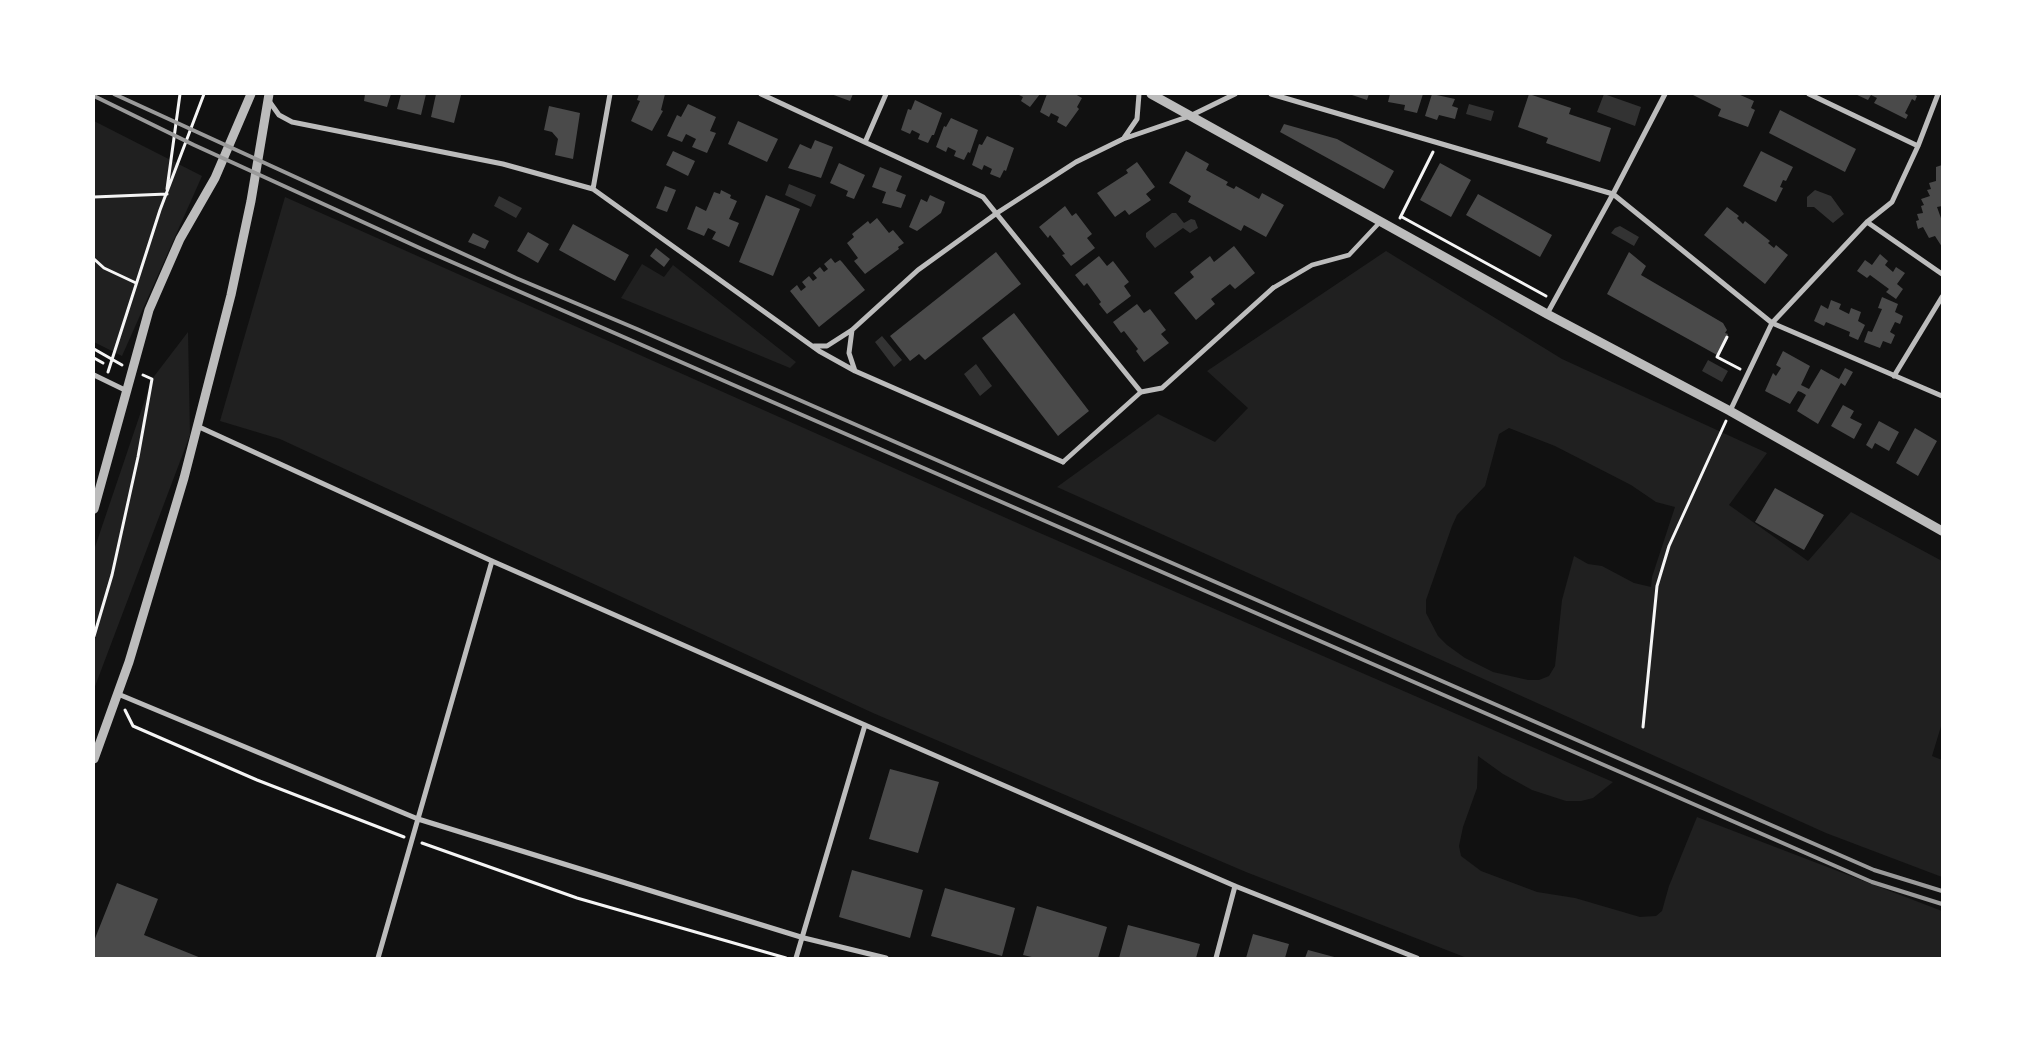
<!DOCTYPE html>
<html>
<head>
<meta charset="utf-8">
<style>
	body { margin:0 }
	#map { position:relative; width:2036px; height:1052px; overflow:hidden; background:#111; font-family:Mulish,sans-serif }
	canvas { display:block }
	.frame { position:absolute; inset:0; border:95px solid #fff; pointer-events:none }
</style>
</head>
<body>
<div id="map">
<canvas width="2036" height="1052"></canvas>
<div class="frame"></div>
</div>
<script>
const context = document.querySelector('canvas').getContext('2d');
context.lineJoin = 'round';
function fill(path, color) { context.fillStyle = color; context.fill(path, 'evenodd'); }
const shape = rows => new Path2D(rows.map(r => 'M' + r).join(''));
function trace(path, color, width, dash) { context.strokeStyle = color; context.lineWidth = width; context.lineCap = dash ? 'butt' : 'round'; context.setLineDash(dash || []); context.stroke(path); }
fill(shape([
	[94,121,202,176,122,356,94,342],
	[285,197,1033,530,1613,782,1593,798,1581,801,1566,801,1532,790,1503,774,1478,756,1477,788,1463,827,1459,846,1461,856,1481,871,1537,892,1575,898,1640,917,1656,916,1662,911,1669,886,1697,817,1942,911,1942,958,1467,958,1246,872,873,713,280,439,220,421],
	[1386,251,1562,359,1767,453,1729,505,1808,561,1851,512,1942,561,1942,723,1932,756,1942,760,1942,877,1826,833,1057,487,1158,414,1215,442,1248,408,1207,371],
	[1509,428,1555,446,1631,485,1656,502,1675,507,1652,577,1651,587,1634,583,1602,566,1588,564,1574,556,1562,600,1555,666,1549,676,1539,680,1528,680,1493,672,1465,658,1447,645,1438,636,1426,613,1426,600,1452,526,1457,515,1485,486,1499,434],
	[642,264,664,277,673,265,796,362,790,368,621,298],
	[188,332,190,435,94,689,94,550,152,379]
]), '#202020');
fill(shape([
	[1604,94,1641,107,1635,126,1597,112],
	[1469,104,1494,111,1491,121,1466,114],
	[789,184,816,195,811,207,785,195],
	[1815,190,1831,196,1844,214,1833,223,1814,207,1807,207,1807,197],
	[499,196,522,208,516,218,494,206],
	[1172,213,1176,213,1184,223,1191,219,1195,220,1198,228,1190,233,1183,228,1155,248,1146,237,1146,233],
	[1620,226,1639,237,1634,246,1611,233,1615,228],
	[882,336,902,360,894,367,875,342],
	[1708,360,1728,371,1722,382,1702,371],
	[976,364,992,386,980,396,964,374]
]), '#333');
fill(shape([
	[365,94,391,94,387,107,364,101],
	[401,94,426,94,421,115,397,109],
	[436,94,461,95,454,123,431,117],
	[639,94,665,94,661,110,663,111,652,131,631,121,640,101,637,100],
	[831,94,853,94,850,101],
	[1017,94,1040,94,1030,107,1021,101,1023,97],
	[1047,94,1075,94,1082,98,1077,107,1079,109,1066,127,1057,122,1059,117,1051,113,1049,117,1040,112],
	[1349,94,1369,94,1367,100],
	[1390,94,1423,94,1417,113,1404,110,1405,105,1388,102],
	[1432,94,1455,99,1452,106,1458,108,1455,119,1439,115,1437,120,1425,116],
	[1529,94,1571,108,1569,114,1611,128,1600,162,1546,143,1548,138,1518,127],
	[1691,94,1738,94,1754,101,1751,108,1755,110,1748,127,1718,116,1721,109],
	[1855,94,1913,94,1917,96,1915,101,1912,99,1905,113,1908,115,1906,119,1874,103,1877,98,1871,95,1868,100],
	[915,100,942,113,934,135,932,135,928,143,918,139,920,134,912,130,910,134,901,130,908,109,911,110],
	[688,104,716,117,710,131,716,133,707,153,692,147,696,139,686,134,682,142,667,136,677,115,681,117],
	[549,106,580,113,573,159,555,155,558,139,552,132,544,130],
	[1780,110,1856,149,1845,172,1769,133],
	[951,118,978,130,970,153,968,152,964,160,954,156,956,151,948,147,946,152,936,147,944,126,946,127],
	[738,121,778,139,767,162,728,144],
	[1284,124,1337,139,1394,171,1384,189,1280,132],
	[987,136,1014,148,1006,171,1004,170,1000,178,990,174,992,169,984,165,982,170,972,165,979,144,982,145],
	[815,140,833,147,821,178,788,168,800,144,811,149],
	[673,151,695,161,688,176,666,165],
	[1186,151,1209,164,1206,170,1228,182,1226,185,1234,189,1236,186,1259,199,1262,193,1284,205,1266,237,1244,225,1241,231,1188,202,1191,196,1169,183],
	[1761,151,1793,167,1786,181,1783,180,1780,187,1783,188,1776,202,1743,186],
	[1137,162,1155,187,1146,194,1151,200,1129,215,1125,210,1115,217,1097,193,1128,173,1126,170],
	[839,163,865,175,854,199,846,196,848,191,830,183],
	[1440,163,1471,180,1451,217,1420,200],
	[1942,165,1942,206,1937,207,1942,221,1942,247,1935,236,1929,238,1923,227,1918,229,1916,221,1919,220,1917,214,1923,213,1921,206,1924,205,1921,199,1930,196,1927,190,1931,189,1929,183,1936,181,1936,167],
	[880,167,902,176,896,191,906,195,901,208,882,203,886,192,872,187],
	[665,186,676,190,667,212,656,208],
	[721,190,731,195,730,198,737,201,729,219,739,223,729,247,712,239,716,232,708,228,704,236,687,229,696,206,706,211,714,192,720,194],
	[1478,194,1552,235,1540,257,1466,215],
	[766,195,800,209,773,276,739,262],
	[930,195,945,202,941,213,917,231,909,227,921,199,927,202],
	[1065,206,1072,216,1076,213,1092,234,1087,238,1095,248,1071,266,1062,255,1065,254,1050,235,1048,238,1039,227],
	[1727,207,1739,216,1737,218,1743,224,1745,221,1770,241,1768,243,1774,248,1776,245,1788,255,1765,284,1704,235],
	[877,218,889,233,893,230,904,243,898,247,899,249,865,274,854,261,858,258,847,243,854,237,852,234,868,221,870,224],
	[573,224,629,255,615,281,559,250],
	[528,232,549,244,538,263,517,251],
	[473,233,489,241,485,249,468,242],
	[1234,246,1255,273,1235,289,1230,284,1211,299,1215,304,1196,320,1174,293,1194,277,1190,272,1210,256,1214,262],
	[656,248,670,259,664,267,650,256],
	[996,252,1021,284,925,360,919,354,910,361,890,336],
	[1629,252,1646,266,1641,275,1723,323,1727,330,1725,333,1728,334,1717,355,1607,294],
	[1880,254,1888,261,1885,265,1893,272,1896,267,1905,273,1897,284,1903,289,1896,299,1886,292,1889,289,1870,275,1867,278,1857,271,1865,260,1872,265],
	[1099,256,1107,266,1113,261,1129,282,1124,286,1131,296,1107,314,1099,304,1101,302,1087,283,1084,286,1075,275],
	[831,258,835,263,840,260,842,262,865,290,819,327,790,291,797,285,801,291,806,287,802,282,809,276,813,281,817,278,813,273,820,267,824,272,828,269,824,264],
	[1882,297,1898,304,1895,312,1903,316,1900,324,1895,322,1890,332,1895,335,1891,344,1883,341,1880,348,1864,342,1868,331,1872,332,1882,309,1878,308],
	[1831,300,1841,304,1839,309,1849,314,1851,308,1861,312,1858,321,1865,325,1858,340,1849,336,1850,332,1826,322,1824,326,1814,321,1821,305,1828,309],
	[1137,304,1144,313,1150,309,1166,330,1161,334,1169,343,1144,362,1136,351,1138,349,1124,331,1121,333,1113,322],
	[1014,313,1089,411,1058,436,982,338],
	[1783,351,1810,366,1801,385,1809,389,1821,369,1839,379,1845,368,1853,372,1845,386,1841,383,1818,424,1797,411,1806,395,1801,392,1798,391,1790,404,1765,391,1773,373,1776,376,1781,368,1776,365],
	[1843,405,1854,411,1850,418,1862,424,1854,439,1831,426],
	[1879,421,1899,432,1889,451,1875,443,1872,449,1866,445],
	[1915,428,1937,441,1918,476,1896,463],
	[1775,488,1824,515,1804,550,1755,522],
	[890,769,939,782,918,853,869,839],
	[852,870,923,890,910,938,839,917],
	[117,883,158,899,144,935,201,958,94,958,94,941],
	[945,888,1015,908,1002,956,931,936],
	[1037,906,1107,927,1098,958,1036,958,1023,955],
	[1128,925,1200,944,1196,958,1119,958],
	[1253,934,1289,944,1285,958,1246,958],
	[1308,950,1338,958,1305,958]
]), '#4a4a4a');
trace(shape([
	[167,189,180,94],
	[94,197,167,194],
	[1402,217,1546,296],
	[1400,218,1433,152],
	[94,259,104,268,136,283],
	[1727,337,1717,357,1740,369],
	[94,349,122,365],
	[94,358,103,363],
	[108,372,160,210,204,94],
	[94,636,112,575,138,457,152,379,143,375],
	[125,710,133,726,257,780,404,837],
	[1643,727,1657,586,1669,546,1726,421],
	[422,843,577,898,786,958]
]), '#f5f5f5', 3);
trace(shape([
	[1273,288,1312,265,1349,255,1380,222],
	[1063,462,1141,392]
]), '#bcbcbc', 4.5);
trace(shape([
	[761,94,983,197,1141,392,1162,388,1273,288],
	[1271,94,1613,194,1772,323,1942,396],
	[1809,94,1918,146],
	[269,101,279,115,292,122,503,164,593,189,819,351,855,371,1063,462],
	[1124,138,1137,119,1139,94],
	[866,140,886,94],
	[593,189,610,94],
	[1867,222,1942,274],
	[1547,314,1613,194,1665,94],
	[852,330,849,353,855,371],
	[814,346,827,346,852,330,918,270,997,213,1076,162,1123,139,1190,116,1235,94],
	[94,375,127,391],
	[1894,376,1942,297],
	[1730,411,1772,323,1867,222,1892,202,1918,146,1938,94],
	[197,426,492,561,865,725,1235,886,1417,958],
	[118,694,418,819,804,938,886,958],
	[378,958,492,561],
	[796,958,865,725],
	[1216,958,1235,886]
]), '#bcbcbc', 5);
trace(shape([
	[1151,94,1547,314,1730,411,1942,531],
	[94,509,149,310,180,239,215,178,251,94],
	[94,759,129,662,184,478,231,295,251,201,269,94]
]), '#bcbcbc', 9);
trace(shape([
	[114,94,516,278,637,329,1874,870,1942,891],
	[94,96,194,145,422,249,1872,882,1942,904]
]), '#9a9a9a', 4);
</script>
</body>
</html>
